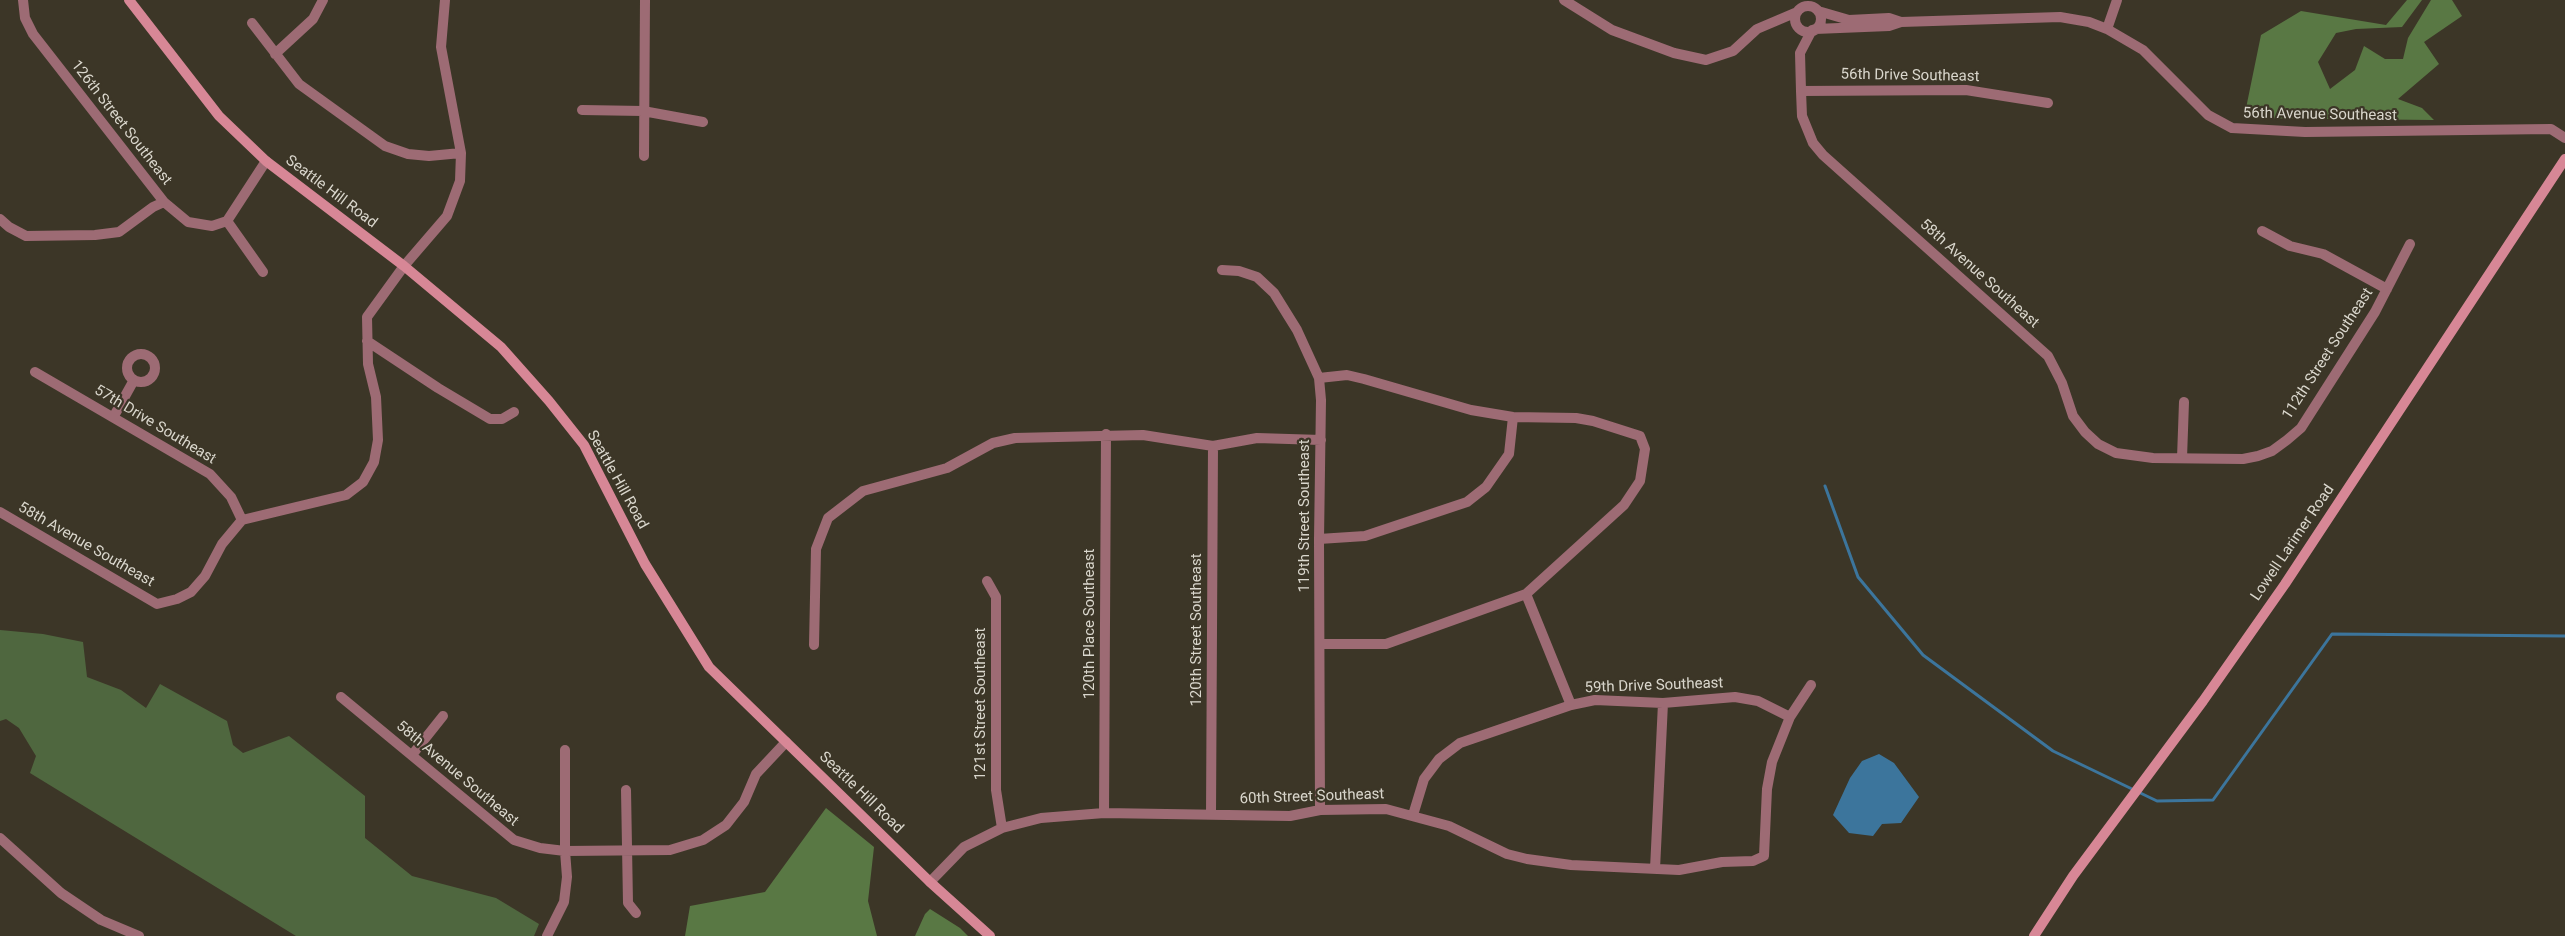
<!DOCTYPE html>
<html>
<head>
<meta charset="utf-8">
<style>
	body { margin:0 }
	canvas { display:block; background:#3c3627 }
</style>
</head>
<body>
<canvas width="2565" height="936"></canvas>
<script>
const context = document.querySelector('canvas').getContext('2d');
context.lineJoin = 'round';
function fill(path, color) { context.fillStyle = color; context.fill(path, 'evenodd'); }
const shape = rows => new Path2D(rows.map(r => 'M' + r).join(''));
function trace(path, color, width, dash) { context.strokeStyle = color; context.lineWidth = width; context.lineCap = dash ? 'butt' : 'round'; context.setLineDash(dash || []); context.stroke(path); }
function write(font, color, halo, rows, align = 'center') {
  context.font = font + ' Roboto,sans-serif'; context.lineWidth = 4.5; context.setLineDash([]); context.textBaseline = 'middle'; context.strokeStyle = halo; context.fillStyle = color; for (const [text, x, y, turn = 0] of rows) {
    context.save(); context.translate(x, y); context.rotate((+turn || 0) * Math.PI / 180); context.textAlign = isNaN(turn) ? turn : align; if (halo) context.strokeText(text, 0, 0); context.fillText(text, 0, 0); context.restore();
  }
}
fill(shape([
	[0,630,43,634,83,642,87,677,121,690,146,708,160,684,227,721,233,745,243,753,289,736,365,796,365,838,412,876,496,898,539,924,534,936,296,936,30,773,36,756,19,728,6,719,0,721]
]), '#4f673f');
fill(shape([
	[2407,0,2422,0,2402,27,2356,29,2336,33,2318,62,2330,89,2355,70,2364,46,2385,59,2403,59,2408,38,2431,0,2452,0,2462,16,2424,42,2439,64,2398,99,2422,108,2434,120,2244,118,2261,35,2301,11,2386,25],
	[826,808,874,847,868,901,877,936,685,936,690,906,765,892],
	[930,909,960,928,968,936,915,936,925,914]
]), '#597844');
fill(shape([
	[1879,754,1894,763,1919,797,1901,823,1882,824,1873,836,1849,833,1833,815,1850,778,1862,761]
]), '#3c759c');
trace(shape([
	[1825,486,1858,577,1923,655,2053,751,2157,801,2213,800,2332,634,2565,636]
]), '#3c759c', 3);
trace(shape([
	[23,0,25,18,33,34,164,202,188,222,212,226,227,221,266,161],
	[1564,0,1612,30,1674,53,1706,60,1733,51,1757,29,1797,12],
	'1795 19a13 13 0 1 1 26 0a13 13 0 1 1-26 0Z',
	[1818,11,1849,20,1889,18,1901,22],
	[252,23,299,84,385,146,408,154,429,156,461,153],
	[1815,29,1889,26,1901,22,2060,17,2089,22,2107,29,2143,50,2208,115,2232,128,2305,132,2551,129,2565,138],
	[2107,29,2117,0],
	[1812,30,1800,53,1801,91,1802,116,1813,143,1823,155,2048,356,2062,383,2073,416,2085,432,2098,444,2116,453,2153,458,2243,459,2258,456,2272,451,2287,440,2301,428,2375,312,2410,244],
	[275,54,313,19,323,0],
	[1801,91,1966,90,2048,103],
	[582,110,643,111,703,122],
	[644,156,645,0],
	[0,219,9,227,26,236,95,235,119,232,153,207,164,202],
	[227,221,263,272],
	[2262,231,2290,246,2323,254,2387,289],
	[1222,270,1239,271,1257,277,1274,293,1297,330,1319,378,1321,400,1319,539,1320,810],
	[367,341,438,388,490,419,502,419,514,412],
	'127 368a14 14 0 1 1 28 0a14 14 0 1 1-28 0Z',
	[35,372,210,474,231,497,242,520],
	[1319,378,1347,375,1364,379,1471,410,1513,417,1576,418,1593,421,1640,436,1645,449,1640,481,1624,505,1526,594,1386,644,1320,644],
	[114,416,134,380],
	[2182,458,2184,402],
	[0,512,157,604,177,599,191,592,205,576,222,544,242,520,346,495,363,482,374,462,378,440,376,397,368,364,367,317,404,266,447,216,460,181,461,153,441,47,445,0],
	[1319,539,1365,536,1467,502,1486,487,1509,454,1513,417],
	[987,581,996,597,996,790,1002,828],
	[1526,594,1571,705],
	[814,645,816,549,828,518,863,491,947,468,993,443,1015,438,1143,435,1213,446,1257,438,1321,440],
	[341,697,514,840,540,848,565,851,670,850,703,840,726,825,744,802,756,774,786,742],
	[412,755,443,716],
	[626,790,628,903,636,913],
	[1104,813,1106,434],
	[1211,814,1213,446],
	[1413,815,1424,779,1439,759,1460,743,1571,705,1595,700,1663,703,1735,697,1758,701,1790,717],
	[0,838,61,893,101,920,139,936],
	[1655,869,1663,703],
	[930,882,964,847,1002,828,1041,818,1104,813,1290,816,1320,810,1386,809,1449,826,1507,854,1527,859,1571,865,1679,870,1722,862,1753,861,1764,856,1767,789,1772,762,1790,717,1811,685],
	[547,936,564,902,567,877,565,851,565,750]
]), '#9d6b74', 10);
trace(shape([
	[129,0,219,116,266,161,404,266,501,347,549,401,584,445,645,564,709,667,930,882,990,936],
	[2034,936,2073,876,2203,701,2285,584,2565,159]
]), '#d78796', 10);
write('15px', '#dad7cd', '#3c3627', [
	["56th Drive Southeast",1910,76,1],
	["56th Avenue Southeast",2320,115,1],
	["126th Street Southeast",121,123,52],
	["Seattle Hill Road",331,192,37],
	["58th Avenue Southeast",1979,274,42],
	["112th Street Southeast",2328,354,-57],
	["57th Drive Southeast",155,425,31],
	["Seattle Hill Road",617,480,61],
	["119th Street Southeast",1305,516,-90],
	["Lowell Larimer Road",2293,543,-56],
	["58th Avenue Southeast",86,545,30],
	["120th Place Southeast",1090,624,-90],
	["120th Street Southeast",1197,630,-90],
	["59th Drive Southeast",1654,686,-2],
	["121st Street Southeast",981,704,-90],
	["58th Avenue Southeast",457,774,40],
	["Seattle Hill Road",861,793,44],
	["60th Street Southeast",1312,797,-2]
]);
</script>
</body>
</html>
